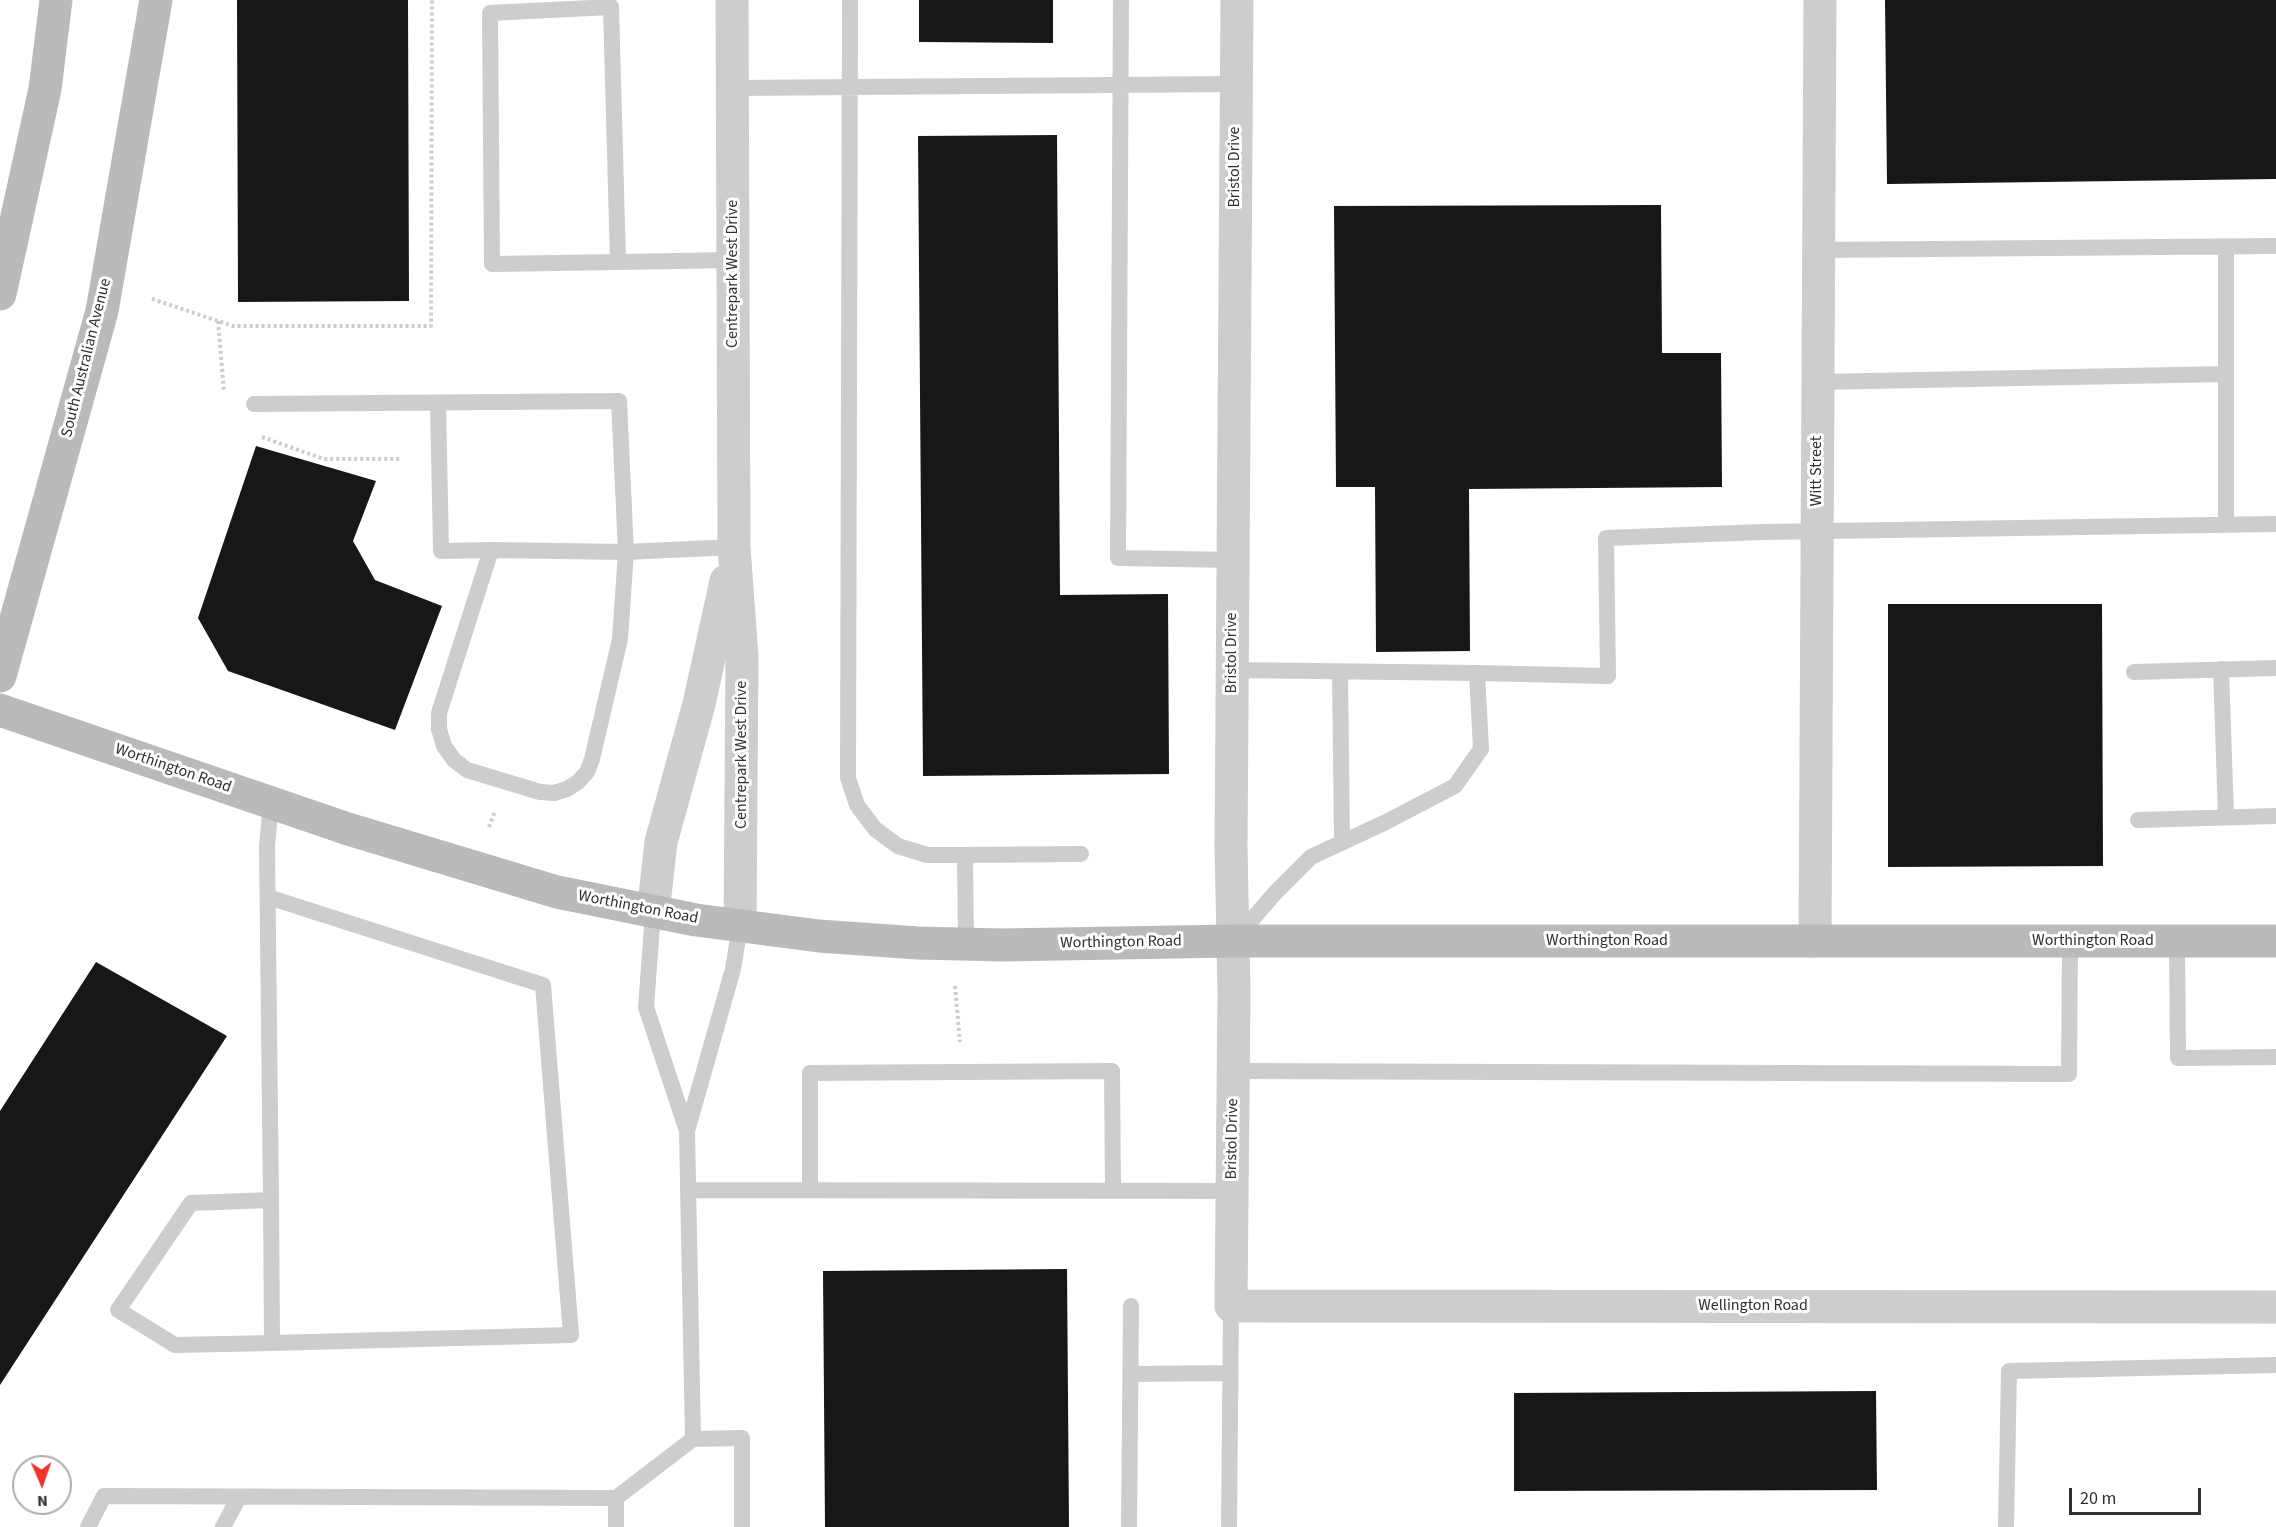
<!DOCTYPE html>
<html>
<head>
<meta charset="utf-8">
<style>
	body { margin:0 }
	#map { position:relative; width:2276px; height:1527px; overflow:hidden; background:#fff; font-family:"Source Sans 3",sans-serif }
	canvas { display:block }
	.north { position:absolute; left:12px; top:1455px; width:60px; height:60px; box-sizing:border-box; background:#fff; border:2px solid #acacac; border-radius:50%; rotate:178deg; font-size:16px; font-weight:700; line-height:24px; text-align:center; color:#303030 }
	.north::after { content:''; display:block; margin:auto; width:21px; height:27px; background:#ee352a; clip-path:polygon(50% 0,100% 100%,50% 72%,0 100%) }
	.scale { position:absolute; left:2069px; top:1488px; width:132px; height:27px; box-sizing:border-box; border:3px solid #303030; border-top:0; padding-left:8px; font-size:18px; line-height:21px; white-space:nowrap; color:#303030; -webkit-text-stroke:4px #fff; paint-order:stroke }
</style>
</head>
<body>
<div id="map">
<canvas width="2276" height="1527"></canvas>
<div class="north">N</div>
<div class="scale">20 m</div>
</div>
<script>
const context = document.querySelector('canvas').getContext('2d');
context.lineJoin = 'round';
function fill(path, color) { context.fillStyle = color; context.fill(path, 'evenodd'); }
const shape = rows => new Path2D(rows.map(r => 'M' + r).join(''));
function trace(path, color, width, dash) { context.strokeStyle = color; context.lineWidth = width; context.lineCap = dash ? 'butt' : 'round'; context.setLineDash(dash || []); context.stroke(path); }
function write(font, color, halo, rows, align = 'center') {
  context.font = font + ' "Source Sans 3",sans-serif'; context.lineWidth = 6; context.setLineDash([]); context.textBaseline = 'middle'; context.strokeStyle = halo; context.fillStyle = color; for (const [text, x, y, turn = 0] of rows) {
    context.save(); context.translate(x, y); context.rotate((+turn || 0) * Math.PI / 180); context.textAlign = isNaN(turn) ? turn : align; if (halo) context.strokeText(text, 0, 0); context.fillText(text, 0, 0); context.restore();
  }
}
fill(shape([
	[237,0,408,0,409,301,238,302],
	[919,0,1053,0,1053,43,919,42],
	[1885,0,2276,0,2276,179,1887,184],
	[1057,135,1060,595,1168,594,1169,774,923,776,918,136],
	[1661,205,1662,353,1721,353,1722,487,1469,489,1470,651,1376,652,1375,487,1336,487,1334,206],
	[256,446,376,481,353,541,375,580,442,606,395,730,228,671,198,618],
	[1888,604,2102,604,2103,866,1888,867],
	[96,962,227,1036,0,1385,0,1111],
	[1067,1269,1069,1527,825,1527,823,1271],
	[1876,1391,1877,1490,1514,1491,1514,1393]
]), '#171717');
trace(shape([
	[152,299,233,326,431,326,432,0],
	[218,321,224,392],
	[262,437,324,459,400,459],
	[489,827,495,811],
	[955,986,960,1042]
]), '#cdcdcd', 4, [3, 3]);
trace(shape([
	[850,0,848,778,857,805,875,829,898,846,927,855,965,855,966,944],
	[1121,0,1118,558,1233,560],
	[733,88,1236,84],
	[1819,250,2276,246],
	[618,262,611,7,490,13,492,264,618,262,733,260],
	[1818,382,2226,374],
	[438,403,441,551,491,550],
	[254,404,619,401,626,552,491,550,439,713,439,729,444,746,454,760,467,770,540,792,554,793,567,789,578,782,587,772,592,759,620,639,626,552,734,547],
	[2226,525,2226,247],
	[2221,669,2226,817],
	[1232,670,1477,673,1481,749,1455,786,1386,822,1311,857,1275,893,1236,938],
	[1340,672,1342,842],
	[2134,672,2276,668],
	[1477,673,1608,676,1606,538,1762,532,2276,524],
	[271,802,267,846,271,1200,272,1343,175,1345,118,1310,191,1203,271,1200],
	[2138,820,2276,816],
	[965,855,1081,854],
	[268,897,543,985,571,1335,272,1343],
	[653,913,646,1007,687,1131],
	[2177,941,2178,1058,2276,1057],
	[1234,1071,2069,1074,2070,941],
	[688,1190,1232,1191],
	[810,1190,810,1073,1112,1071,1113,1191],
	[1130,1374,1229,1373],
	[693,1439,742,1438,742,1527],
	[616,1498,616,1527],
	[88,1527,104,1496,616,1498,693,1439,687,1131,733,969,740,927],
	[223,1527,239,1497],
	[1129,1527,1131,1306],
	[1229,1527,1231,1306],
	[2006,1527,2009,1371,2276,1365]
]), '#cdcdcd', 16);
trace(shape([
	[732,0,734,547,742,657,740,927],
	[1237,0,1231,848,1234,991,1231,1306,2276,1307],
	[653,913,661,842,699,704,726,581],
	[1815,941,1820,0]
]), '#cdcdcd', 33);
trace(shape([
	[0,294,45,89,56,0],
	[0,676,102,311,156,0],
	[0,710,348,829,557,892,696,920,819,936,918,943,1002,945,1233,941,2276,941]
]), '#bababa', 33);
write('16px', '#303030', '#fff', [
	["Bristol Drive",1235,167,-90],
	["Centrepark West Drive",733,274,-90],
	["South Australian Avenue",87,358,-76],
	["Witt Street",1817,471,-90],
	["Bristol Drive",1232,653,-90],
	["Centrepark West Drive",742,755,-90],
	["Worthington Road",173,769,19],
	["Worthington Road",638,908,11],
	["Worthington Road",1607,941],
	["Worthington Road",2093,941],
	["Worthington Road",1121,943,-1],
	["Bristol Drive",1233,1139,-89],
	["Wellington Road",1753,1306]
]);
</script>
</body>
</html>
